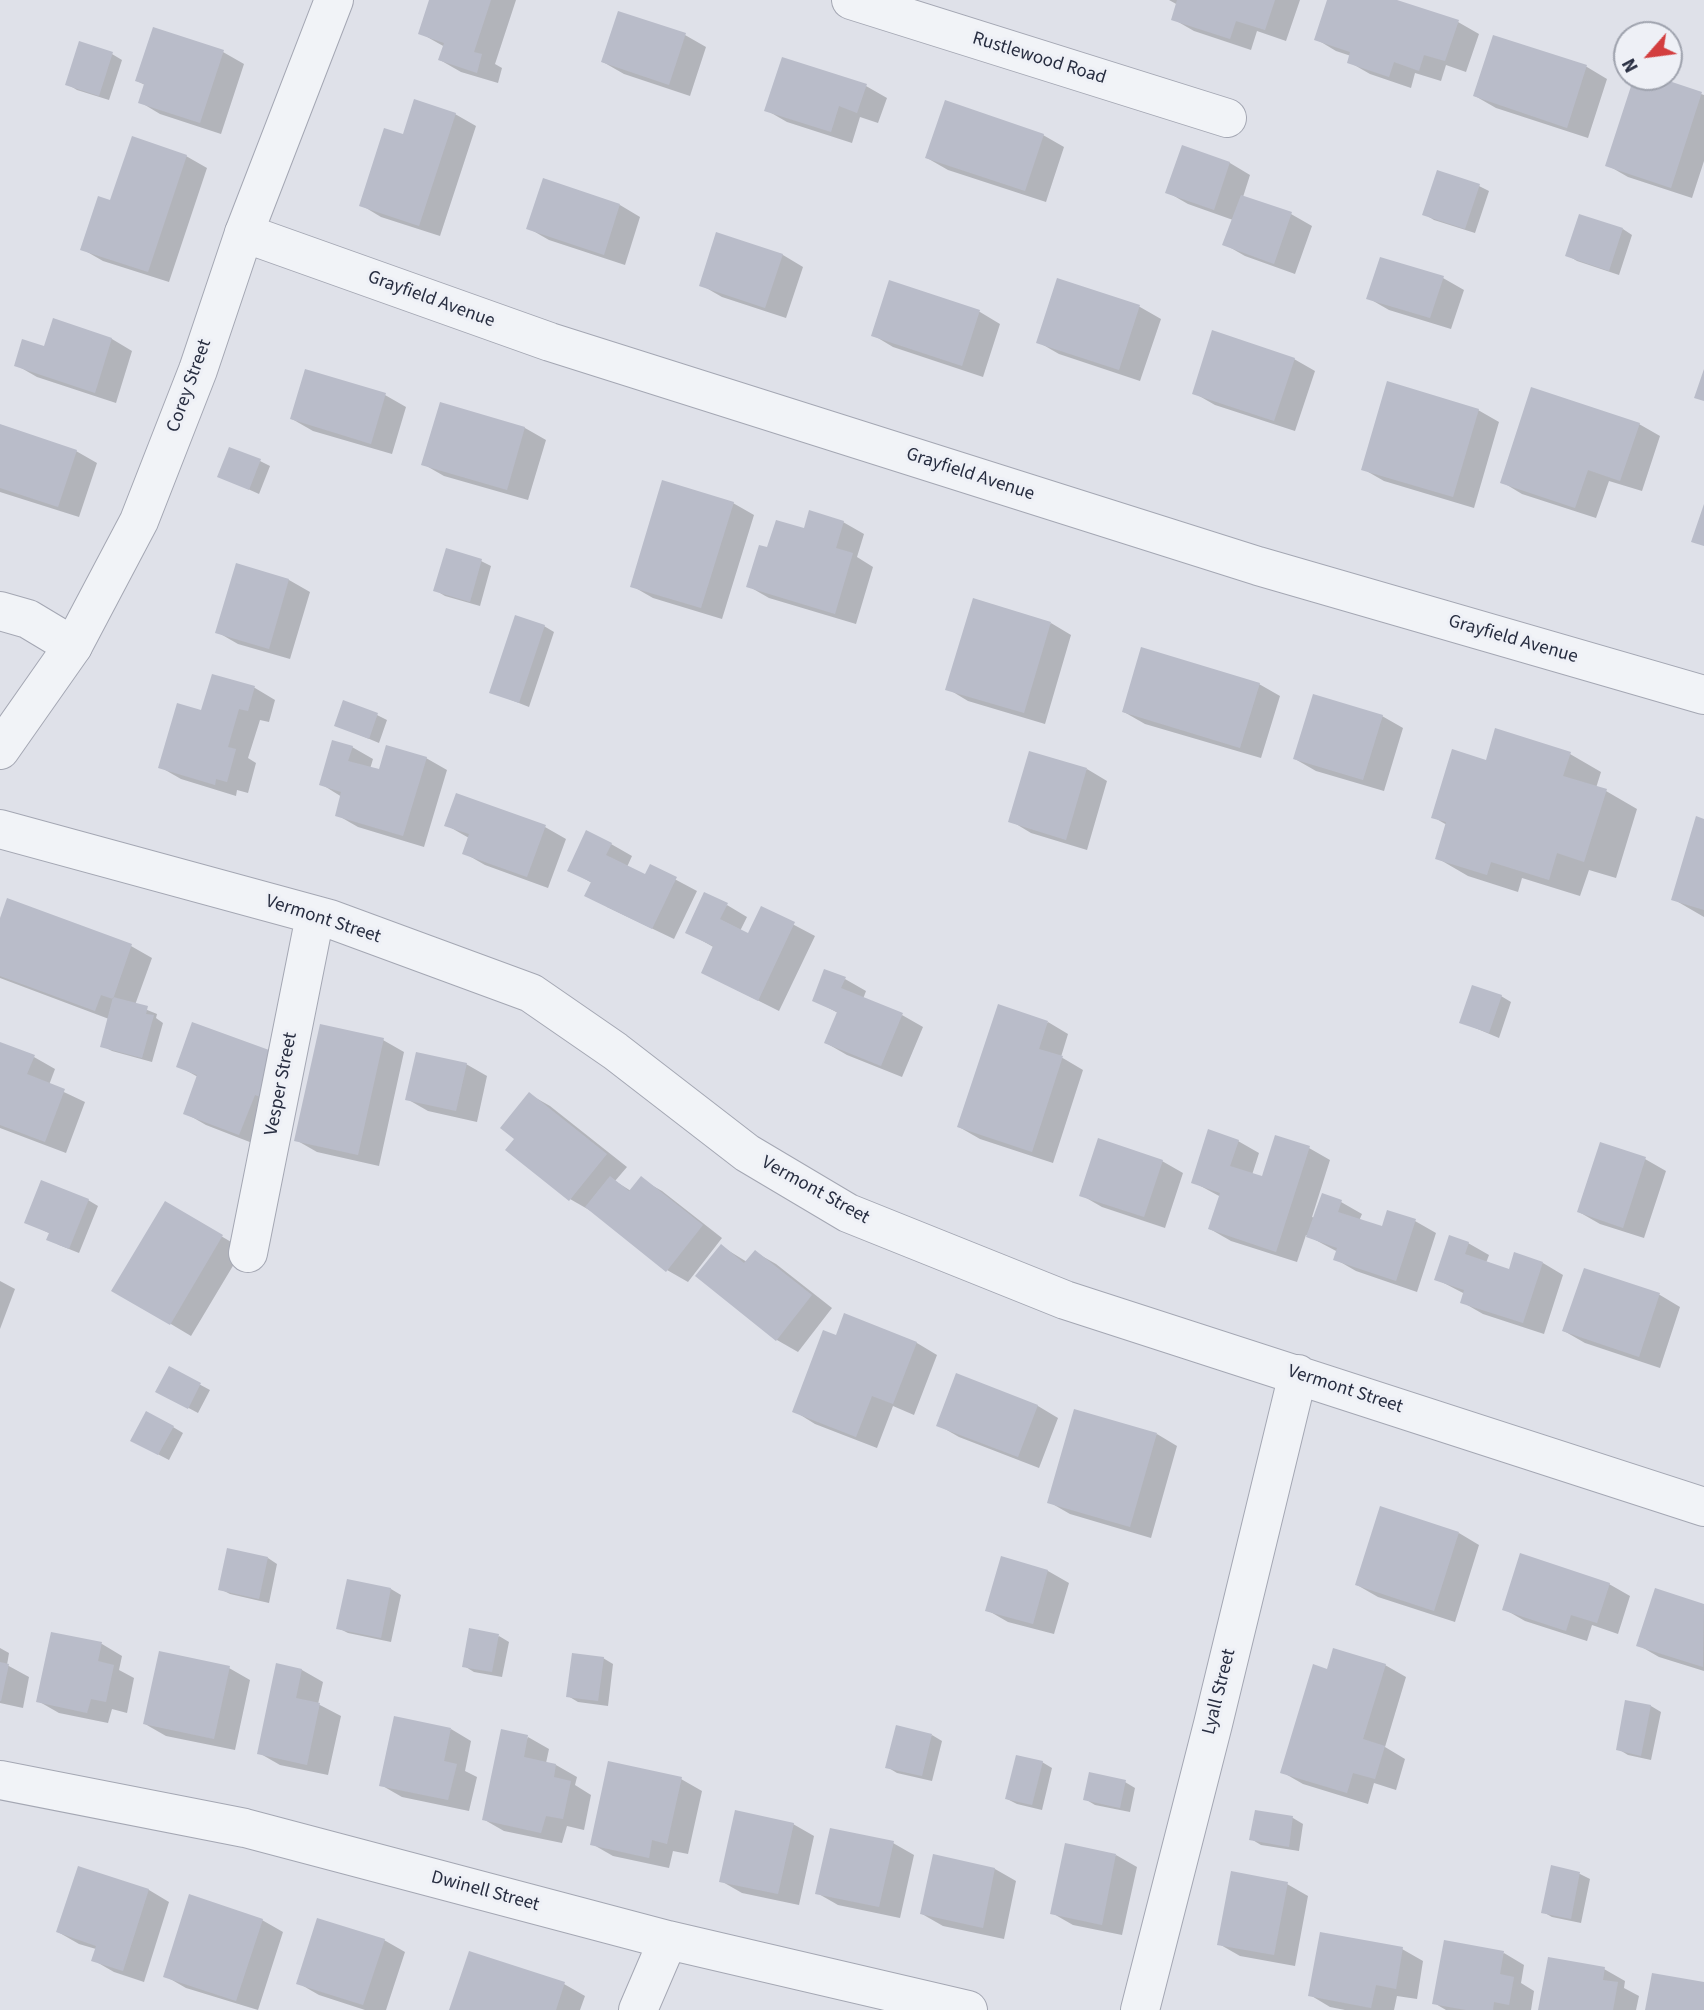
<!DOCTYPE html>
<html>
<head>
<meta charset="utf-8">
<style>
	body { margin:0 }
	#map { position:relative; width:1704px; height:2010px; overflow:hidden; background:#dfe1e9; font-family:"Source Sans 3",sans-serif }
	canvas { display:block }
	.north { position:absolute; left:1613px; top:21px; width:70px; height:70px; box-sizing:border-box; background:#eef0f6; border:2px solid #9ea2ad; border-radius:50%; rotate:242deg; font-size:19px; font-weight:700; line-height:28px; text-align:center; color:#272d40 }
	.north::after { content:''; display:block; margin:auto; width:24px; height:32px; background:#d33e3f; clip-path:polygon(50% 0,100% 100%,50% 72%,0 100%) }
</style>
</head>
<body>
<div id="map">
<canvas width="1704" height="2010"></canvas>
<div class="north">N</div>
</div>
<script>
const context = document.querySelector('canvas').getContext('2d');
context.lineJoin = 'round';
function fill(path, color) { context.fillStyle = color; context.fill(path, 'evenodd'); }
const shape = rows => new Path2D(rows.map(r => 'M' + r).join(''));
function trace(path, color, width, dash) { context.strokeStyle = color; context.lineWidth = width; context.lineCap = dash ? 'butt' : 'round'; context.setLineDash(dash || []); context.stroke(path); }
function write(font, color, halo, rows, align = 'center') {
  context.font = font + ' "Source Sans 3",sans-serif'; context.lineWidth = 6; context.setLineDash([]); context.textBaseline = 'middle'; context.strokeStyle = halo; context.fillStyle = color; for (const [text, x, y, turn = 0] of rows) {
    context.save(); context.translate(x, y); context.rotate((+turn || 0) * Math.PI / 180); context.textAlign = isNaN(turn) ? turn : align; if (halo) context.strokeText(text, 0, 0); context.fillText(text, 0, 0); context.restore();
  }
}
fill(shape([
	[431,0,516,0,495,64,502,68,498,83,461,72,440,60,445,47,420,33],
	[1169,0,1300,0,1286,41,1257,31,1251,50,1194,31,1173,19,1178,5],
	[1329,0,1391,0,1458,22,1479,34,1466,72,1446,65,1441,81,1415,73,1411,88,1370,74,1349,62,1351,56,1336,51,1316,39],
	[154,29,223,52,244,64,221,134,160,114,140,102,145,85,137,81],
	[685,35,706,47,690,96,624,74,603,62],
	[1494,37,1587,67,1607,79,1588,138,1496,108,1475,96],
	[112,54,122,60,109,100,77,90,67,84],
	[1636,77,1651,77,1704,95,1704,161,1692,198,1628,177,1607,165],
	[866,86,887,98,878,123,860,117,852,143,787,122,766,110],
	[455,114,476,126,440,236,381,217,361,205,404,137],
	[1043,135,1064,147,1046,202,948,170,927,158],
	[1183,147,1230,163,1250,175,1243,197,1291,214,1312,226,1295,274,1245,256,1224,244,1233,220,1188,204,1167,192],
	[186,156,207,168,169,282,103,261,82,249,112,202],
	[1479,186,1489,191,1475,233,1434,220,1424,214],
	[620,205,640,217,625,265,549,240,528,228],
	[1623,229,1632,235,1619,275,1577,261,1567,255],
	[718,234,783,255,803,267,786,318,722,297,701,285],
	[1443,278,1464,290,1451,329,1389,310,1368,298],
	[1059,281,1140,307,1161,319,1140,381,1059,354,1038,342],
	[890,283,980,312,1000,324,983,377,893,347,873,335],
	[54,320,112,339,132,351,116,403,37,377,16,365,45,348],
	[1294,359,1315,371,1295,431,1215,405,1194,393],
	[385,395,406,407,392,454,313,431,292,419],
	[441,404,525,428,546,440,528,500,444,476,423,464],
	[1478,410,1499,422,1474,508,1384,481,1363,469],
	[1639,424,1660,436,1642,491,1609,481,1596,518,1522,494,1502,482],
	[0,426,76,451,97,463,79,517,0,492],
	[260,461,270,466,259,494,219,476],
	[733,503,754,515,722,619,653,598,632,586],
	[843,522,864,534,857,557,873,567,856,624,769,598,748,586,769,549,805,530],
	[481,561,491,566,480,606,445,596,435,590],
	[237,565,289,580,310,592,290,659,238,644,217,632],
	[1051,623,1071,635,1045,724,968,701,948,689],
	[544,626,554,632,529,707,491,692],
	[214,676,255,688,275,700,269,722,260,720,248,758,256,763,248,793,237,790,236,796,181,779,160,767,202,712],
	[1259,684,1280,696,1261,758,1145,724,1124,712],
	[377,715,387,720,379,743,336,725],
	[1382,716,1403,728,1384,791,1316,771,1295,759],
	[352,747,373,759,370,769,380,772,426,758,447,770,424,847,358,827,337,815,342,797,321,784],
	[1570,754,1601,772,1596,788,1606,791,1637,809,1616,878,1589,870,1580,896,1522,878,1518,892,1468,876,1437,858,1447,825,1433,817,1487,762],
	[1087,769,1107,781,1087,850,1031,833,1011,821],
	[457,795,545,827,566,839,548,888,485,865,464,853,469,838,446,825],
	[1704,821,1704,917,1673,899],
	[611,844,632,856,627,867,646,876,650,866,697,891,674,939,607,907,592,883,569,870],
	[8,900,131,946,152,958,135,1005,157,1014,156,1018,163,1023,152,1062,112,1051,102,1046,109,1019,0,978,0,923],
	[727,905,747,917,740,931,749,935,762,908,815,936,779,1011,703,973,715,948,687,932],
	[845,979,866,991,863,999,902,1015,923,1027,902,1077,847,1055,826,1043,838,1013,814,1000],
	[1501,996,1511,1002,1499,1038,1461,1022],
	[1048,1022,1068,1034,1061,1057,1083,1070,1053,1163,980,1139,959,1127],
	[383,1040,404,1052,379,1166,317,1152,296,1140],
	[0,1044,34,1057,55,1069,49,1085,85,1102,66,1153,0,1128],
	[279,1055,260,1146,206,1125,185,1113,198,1077,178,1066],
	[466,1064,487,1076,477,1122,428,1111,407,1099],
	[529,1094,550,1106,627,1167,615,1181,631,1191,641,1179,662,1191,722,1238,688,1282,667,1270,591,1211,570,1199,508,1149,517,1139],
	[1277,1137,1309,1148,1330,1160,1312,1217,1315,1218,1341,1202,1362,1214,1359,1221,1383,1228,1415,1221,1436,1233,1417,1292,1356,1271,1335,1259,1338,1252,1306,1235,1297,1262,1231,1241,1210,1229,1221,1197,1193,1182,1238,1141,1259,1153,1252,1175,1263,1179],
	[1645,1159,1666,1171,1644,1238,1600,1224,1579,1212],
	[1162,1161,1183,1173,1165,1228,1102,1207,1081,1195],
	[88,1200,98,1206,79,1253,59,1245,49,1239,51,1234,26,1222],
	[165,1203,243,1249,191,1336,114,1290],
	[1468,1243,1489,1255,1486,1263,1510,1271,1543,1263,1563,1275,1544,1334,1483,1314,1462,1302,1465,1294,1436,1279],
	[721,1246,747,1262,755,1252,776,1264,832,1308,798,1352,777,1340],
	[1585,1270,1660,1295,1680,1307,1660,1368,1585,1343,1564,1331],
	[0,1281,15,1289,0,1329],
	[845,1316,917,1343,937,1355,914,1415,893,1406,877,1448,815,1424,794,1411,837,1338],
	[169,1368,210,1390,198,1413,157,1391],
	[957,1375,1038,1406,1058,1418,1039,1468,959,1437,938,1425],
	[173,1427,183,1433,169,1460,142,1446],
	[1157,1434,1177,1446,1151,1538,1070,1514,1049,1502],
	[1459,1533,1479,1545,1455,1622,1378,1597,1357,1585],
	[268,1558,277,1564,269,1603,230,1594,220,1589],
	[1003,1558,1048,1571,1069,1583,1054,1634,1008,1622,987,1610],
	[348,1581,391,1589,401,1595,391,1642,348,1633,338,1628],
	[1609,1584,1630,1596,1618,1634,1592,1625,1587,1641,1525,1621,1504,1609],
	[1656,1590,1704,1606,1704,1671,1659,1657,1638,1645],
	[52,1634,102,1644,122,1656,119,1670,134,1678,127,1713,112,1709,108,1723,59,1713,38,1701],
	[499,1636,509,1642,502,1677,474,1672,464,1666],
	[0,1648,9,1653,7,1665,29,1677,23,1708,0,1703],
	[603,1658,613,1664,608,1706,578,1702,568,1696],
	[277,1665,302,1670,323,1682,318,1704,341,1716,328,1775,280,1765,259,1753],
	[1385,1665,1406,1677,1385,1747,1405,1759,1396,1790,1374,1783,1368,1804,1303,1784,1282,1772,1328,1671],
	[229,1668,250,1680,235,1750,166,1736,145,1724],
	[1627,1702,1651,1706,1661,1712,1651,1760,1628,1755,1618,1749],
	[451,1729,471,1741,465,1771,477,1777,469,1811,402,1797,381,1785],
	[932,1735,942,1741,932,1781,897,1773,887,1767],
	[528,1737,549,1749,546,1763,556,1765,577,1777,575,1785,591,1795,584,1830,567,1826,562,1843,504,1831,483,1819],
	[1042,1762,1052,1768,1042,1810,1017,1804,1007,1799],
	[681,1779,702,1791,688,1854,673,1851,669,1868,613,1856,592,1844],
	[1125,1782,1135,1788,1130,1812,1095,1805,1085,1799],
	[1256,1812,1293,1818,1303,1824,1299,1851,1261,1845,1251,1839],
	[793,1824,814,1836,799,1905,742,1893,721,1881],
	[893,1843,914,1855,900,1918,838,1905,817,1893],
	[1116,1855,1137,1867,1122,1935,1073,1925,1052,1913],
	[934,1856,995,1869,1016,1881,1004,1939,943,1926,922,1914],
	[1552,1867,1580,1874,1590,1879,1581,1923,1552,1917,1543,1912],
	[79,1868,149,1890,169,1902,144,1982,114,1972,93,1960,96,1949,79,1944,58,1932],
	[1287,1884,1308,1896,1295,1966,1240,1956,1219,1944],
	[262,1920,283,1932,258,2010,186,1988,165,1976],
	[384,1940,405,1952,386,2010,365,2010,319,1995,298,1983],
	[1402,1949,1423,1961,1417,1999,1397,1996,1394,2010,1345,2010,1330,2007,1310,1995],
	[1504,1953,1524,1965,1521,1983,1534,1991,1531,2010,1446,2010,1434,2003],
	[1604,1969,1625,1981,1624,1988,1639,1996,1636,2010,1540,2010],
	[564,1984,585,1996,580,2010,451,2010]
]), '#0003');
fill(shape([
	[429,0,491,0,474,52,482,54,477,73,438,60,444,43,418,34],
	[1177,0,1275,0,1265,30,1236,21,1230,39,1171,20],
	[1327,0,1397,0,1459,20,1445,61,1424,55,1419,71,1394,62,1389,77,1347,63,1350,52,1314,40],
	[618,11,686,33,669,85,601,62],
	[153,27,224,50,200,123,138,103,144,84,135,81],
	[1493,35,1587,65,1567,128,1473,96],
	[79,41,113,52,99,96,65,85],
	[782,57,867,84,857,113,839,106,831,132,764,111],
	[1634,77,1657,77,1702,92,1671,188,1605,166],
	[414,99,456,113,419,226,359,206,384,128,403,134],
	[945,100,1044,134,1025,191,925,158],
	[132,136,187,155,148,272,80,250,98,196,110,200],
	[1182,145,1230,162,1214,210,1165,193],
	[1437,170,1480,184,1465,229,1422,215],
	[543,178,620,204,604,255,526,229],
	[1241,195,1292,212,1274,264,1222,245],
	[1579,214,1623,228,1609,271,1565,256],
	[716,232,783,254,765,308,699,286],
	[1380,257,1444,276,1430,318,1366,299],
	[1057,278,1140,305,1119,370,1036,343],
	[889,280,980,310,962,366,871,336],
	[53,318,112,338,95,393,14,366,22,339,44,346],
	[1212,330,1295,358,1274,421,1192,394],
	[305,369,386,393,371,444,290,419],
	[1704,369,1704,401,1694,398],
	[1387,381,1479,409,1453,497,1361,470],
	[1531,387,1640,423,1620,481,1588,470,1575,508,1500,483],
	[440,402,525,427,507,490,421,465],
	[0,424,77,450,58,507,0,488],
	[229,447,261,459,249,490,217,477],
	[662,480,734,502,701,608,630,587],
	[1704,504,1704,546,1691,542],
	[809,510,844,521,836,548,853,553,835,614,746,587,759,545,767,547,776,520,804,528],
	[446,548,482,559,470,602,433,591],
	[236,563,289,579,269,649,215,633],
	[973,598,1051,622,1024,713,945,690],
	[515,615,545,625,519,703,489,693],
	[1141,647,1260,683,1240,748,1122,712],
	[212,674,255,686,248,711,239,709,228,747,236,749,227,782,216,779,215,785,158,768,177,703,201,710],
	[1313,694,1383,715,1363,780,1293,759],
	[343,700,378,713,369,739,334,726],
	[1495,728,1571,752,1563,776,1607,789,1584,862,1557,853,1549,880,1491,862,1487,875,1435,859,1446,822,1431,818,1452,749,1486,760],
	[332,740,353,746,348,761,379,769,386,745,427,757,403,836,335,816,341,792,319,785],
	[1029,751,1087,768,1066,840,1008,822],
	[456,793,546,825,527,877,462,854,469,834,444,826],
	[1696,816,1704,819,1704,910,1671,900],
	[586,830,612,843,606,855,645,874,650,864,677,877,652,929,584,896,591,882,567,871],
	[704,892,728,903,720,919,748,933,761,906,795,922,758,1001,701,973,713,946,685,933],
	[7,898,132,944,113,999,101,995,95,1011,0,976,0,918],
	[824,969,846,977,841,988,903,1013,881,1066,824,1043,837,1012,812,1001],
	[1472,985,1502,995,1489,1033,1459,1023],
	[113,997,148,1006,146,1014,154,1015,142,1058,100,1047],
	[998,1004,1048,1021,1039,1049,1063,1056,1032,1152,957,1127],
	[192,1022,280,1054,263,1098,255,1095,239,1135,183,1114,197,1075,176,1067],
	[320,1024,384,1038,358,1155,294,1141],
	[0,1042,35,1055,27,1074,65,1089,45,1142,0,1125],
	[416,1052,467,1063,456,1111,405,1100],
	[529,1092,607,1154,569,1201,505,1150,514,1139,500,1128],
	[1208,1129,1239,1140,1230,1166,1262,1176,1275,1135,1310,1146,1276,1252,1208,1229,1220,1193,1191,1183],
	[1098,1138,1163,1160,1144,1217,1079,1196],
	[1600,1142,1646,1157,1623,1228,1577,1212],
	[610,1176,629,1191,641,1176,703,1225,666,1272,585,1207],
	[41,1180,89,1199,69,1249,46,1240,49,1233,24,1223],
	[1322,1193,1342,1200,1338,1212,1382,1226,1387,1210,1416,1219,1396,1281,1333,1260,1337,1248,1306,1237],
	[165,1201,223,1235,170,1325,111,1291],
	[1449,1235,1469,1242,1465,1254,1509,1269,1514,1252,1543,1262,1523,1323,1460,1303,1464,1290,1434,1280],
	[721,1244,744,1263,755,1250,812,1295,776,1341,695,1276],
	[1584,1268,1660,1293,1639,1357,1562,1331],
	[844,1313,917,1342,893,1404,872,1396,856,1437,792,1412,823,1330,836,1335],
	[169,1366,201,1383,188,1409,155,1392],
	[956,1373,1038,1405,1018,1457,936,1426],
	[1074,1409,1157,1433,1130,1527,1047,1503],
	[146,1411,174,1426,158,1455,130,1441],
	[1380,1506,1459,1532,1434,1611,1355,1585],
	[227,1548,268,1557,259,1599,218,1590],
	[1520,1553,1610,1583,1597,1623,1571,1615,1566,1631,1502,1610],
	[1001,1556,1048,1570,1033,1624,985,1611],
	[347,1579,391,1588,381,1638,336,1629],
	[1655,1588,1704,1604,1703,1667,1636,1646],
	[469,1628,499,1634,492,1672,462,1667],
	[51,1632,102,1642,98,1661,114,1665,106,1702,91,1699,87,1713,36,1702],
	[1333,1648,1386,1664,1363,1739,1385,1746,1375,1779,1353,1773,1347,1793,1280,1773,1313,1664,1327,1669],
	[159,1651,230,1666,214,1739,143,1724],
	[572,1653,604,1657,598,1701,566,1697],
	[0,1662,9,1664,1,1701,0,1701],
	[276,1663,302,1669,296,1698,320,1703,307,1765,257,1754],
	[1625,1700,1651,1705,1641,1756,1616,1750],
	[394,1716,451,1728,444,1761,457,1764,448,1800,379,1786],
	[896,1725,932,1734,922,1776,885,1768],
	[501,1729,528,1735,524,1757,556,1764,554,1777,571,1781,563,1819,546,1816,541,1833,482,1820],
	[1016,1755,1043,1761,1032,1805,1005,1799],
	[608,1761,682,1777,667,1844,652,1840,649,1858,590,1845],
	[1089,1772,1126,1780,1120,1808,1083,1800],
	[735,1810,794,1823,778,1894,719,1882],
	[1255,1810,1293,1816,1289,1847,1249,1840],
	[830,1828,894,1841,879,1907,815,1894],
	[1065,1843,1116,1854,1102,1925,1050,1914],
	[933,1854,995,1868,983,1928,920,1914],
	[1551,1865,1580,1872,1571,1919,1541,1913],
	[78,1866,149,1889,123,1971,91,1961,96,1946,56,1932],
	[1231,1871,1288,1882,1274,1955,1217,1945],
	[189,1894,263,1919,236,2001,163,1977],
	[317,1918,385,1939,363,2005,296,1984],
	[1320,1932,1403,1947,1396,1989,1376,1985,1371,2008,1308,1996],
	[1444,1940,1504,1951,1500,1974,1514,1977,1509,2005,1494,2002,1493,2010,1466,2010,1432,2004],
	[469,1951,565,1982,556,2010,449,2010],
	[1548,1957,1605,1967,1603,1980,1618,1982,1613,2010,1538,2010],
	[1652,1973,1704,1982,1704,2010,1645,2010]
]), '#b9bcc9');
const minor = shape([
	[851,0,1227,118],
	[244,233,550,342,1258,566,1704,695],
	[0,611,28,619,73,646],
	[0,829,330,919,531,993,615,1051,747,1153,848,1213,1065,1300,1704,1507],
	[248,1253,315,916],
	[0,1780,245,1828,668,1940,968,2010],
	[638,2010,668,1940],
	[1140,2010,1213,1724,1298,1374]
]);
const tertiary = shape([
	[0,750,73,646,139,521,198,370,244,233,334,0]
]);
trace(minor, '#a4a7b3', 40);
trace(tertiary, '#a4a7b3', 40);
trace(minor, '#f1f3f7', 38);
trace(tertiary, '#f1f3f7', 38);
write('19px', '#272d40', '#eef0f6', [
	["Rustlewood Road",1039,59,17],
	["Grayfield Avenue",431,300,20],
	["Corey Street",190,386,-70],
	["Grayfield Avenue",970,475,18],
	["Grayfield Avenue",1513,640,16],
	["Vermont Street",323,920,18],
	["Vesper Street",282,1084,-79],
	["Vermont Street",815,1191,29],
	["Vermont Street",1345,1390,18],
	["Lyall Street",1220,1692,-76],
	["Dwinell Street",485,1892,15]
]);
</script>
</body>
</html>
